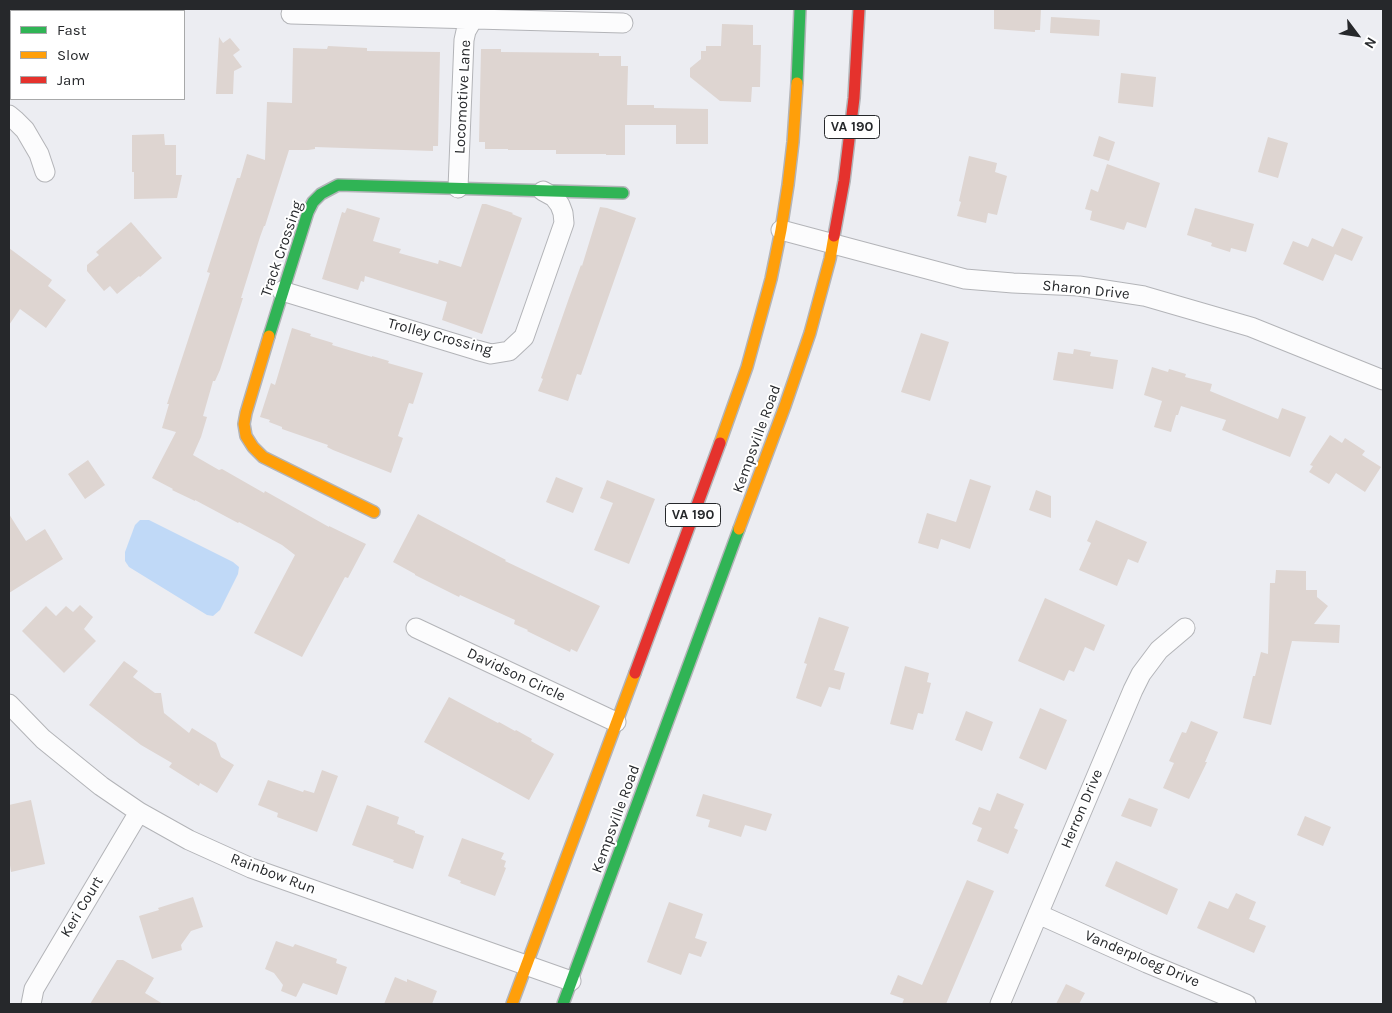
<!DOCTYPE html>
<html>
<head>
<meta charset="utf-8">
<style>
	body { margin:0 }
	#map { position:relative; width:1392px; height:1013px; overflow:hidden; background:#ecedf2; font-family:Karla,sans-serif }
	canvas { display:block }
	.frame { position:absolute; inset:0; border:10px solid #26282b; pointer-events:none }
	.legend { position:absolute; left:10px; top:10px; width:175px; height:90px; box-sizing:border-box; background:#fff; border:1px solid #a8a9aa; margin:0; padding:6px 9px; list-style:none; font-size:15px; color:#26282b }
	.legend li { display:flex; align-items:center; gap:10px; height:25px }
	.legend b { width:25px; border:1px solid #a8a9aa }
	.north { position:absolute; left:1332px; top:10px; width:50px; height:50px; -webkit-text-stroke:4px #fff; paint-order:stroke; rotate:121deg; font-size:14px; font-weight:700; line-height:20px; text-align:center; color:#26282b }
	.north::after { content:''; display:block; margin:auto; width:18px; height:22px; background:#26282b; clip-path:polygon(50% 0,100% 100%,50% 72%,0 100%) }
</style>
</head>
<body>
<div id="map">
<canvas width="1392" height="1013"></canvas>
<div class="frame"></div>
<ul class="legend">
<li><b style="height:6px;background:#30b455"></b>Fast</li>
<li><b style="height:6px;background:#ff9f0a"></b>Slow</li>
<li><b style="height:6px;background:#e5322d"></b>Jam</li>
</ul>
<div class="north">N</div>
</div>
<script>
const context = document.querySelector('canvas').getContext('2d');
context.lineJoin = 'round';
function fill(path, color) { context.fillStyle = color; context.fill(path, 'evenodd'); }
const shape = rows => new Path2D(rows.map(r => 'M' + r).join(''));
function trace(path, color, width, dash) { context.strokeStyle = color; context.lineWidth = width; context.lineCap = dash ? 'butt' : 'round'; context.setLineDash(dash || []); context.stroke(path); }
function write(font, color, halo, rows, align = 'center') {
  context.font = font + ' Karla,sans-serif'; context.lineWidth = 4; context.setLineDash([]); context.textBaseline = 'middle'; context.strokeStyle = halo; context.fillStyle = color; for (const [text, x, y, turn = 0] of rows) {
    context.save(); context.translate(x, y); context.rotate((+turn || 0) * Math.PI / 180); context.textAlign = isNaN(turn) ? turn : align; if (halo) context.strokeText(text, 0, 0); context.fillText(text, 0, 0); context.restore();
  }
}
fill(shape([
	[140,520,149,520,233,562,239,567,238,574,220,610,213,616,207,615,129,567,125,561,125,552,135,525]
]), '#c0d9f7');
fill(shape([
	[994,9,1041,9,1040,30,1035,30,1035,32,994,29],
	[1051,17,1100,20,1099,36,1050,33],
	[722,24,753,25,753,45,761,45,760,87,752,87,751,102,720,101,690,77,690,68,701,59,701,51,706,51,706,46,721,46],
	[219,37,223,43,230,38,240,50,233,55,242,67,234,71,233,94,216,94],
	[328,46,367,48,367,51,440,52,438,146,433,146,433,151,315,147,315,149,308,150,289,150,265,226,264,226,260,237,241,298,243,298,220,370,215,381,213,381,203,416,207,417,201,437,193,455,219,470,222,469,264,493,265,491,329,527,329,526,366,544,348,578,345,577,302,657,254,633,295,555,282,545,239,522,238,523,195,500,195,501,172,490,173,489,152,478,176,432,162,428,169,404,167,404,210,273,207,272,237,178,240,178,247,154,265,160,267,102,292,103,293,48,327,49],
	[481,49,501,49,501,52,599,53,599,56,621,56,621,66,628,66,627,105,654,105,654,108,708,109,708,144,676,144,676,125,625,125,625,155,606,155,606,154,556,154,556,150,508,150,508,149,485,149,485,142,479,142],
	[1121,73,1156,77,1153,107,1118,103],
	[164,134,165,145,176,145,176,175,182,175,177,198,134,199,134,172,132,172,132,135],
	[1099,136,1115,142,1109,161,1093,156],
	[1268,137,1288,143,1278,178,1258,172],
	[969,156,997,163,995,172,1007,176,997,215,988,213,986,223,957,216,961,202,959,201],
	[1107,164,1160,183,1146,228,1127,222,1124,230,1090,220,1092,211,1085,209,1091,189,1098,192],
	[482,204,486,204,513,213,512,214,522,218,482,334,442,320,447,302,365,276,364,282,361,281,358,290,322,279,342,212,345,213,347,208,380,218,373,241,401,249,399,253,438,264,439,260,461,267],
	[600,207,607,208,636,218,581,375,577,374,568,401,538,391,543,379,541,378,569,298,581,265,582,266],
	[1195,208,1254,224,1246,252,1231,248,1230,252,1211,246,1212,243,1187,235],
	[131,222,162,258,140,277,139,276,117,294,110,286,104,291,87,271,87,265,99,255,96,252],
	[1342,228,1363,237,1352,261,1335,254,1323,281,1283,264,1293,241,1308,247,1312,238,1333,247],
	[9,248,52,280,48,286,66,300,46,328,20,309,9,325],
	[292,328,311,334,310,336,333,343,332,345,372,357,372,356,389,361,388,363,423,373,413,404,409,403,398,436,403,438,391,473,333,450,327,447,328,445,282,429,282,427,269,422,270,420,260,417,271,383,275,385],
	[921,333,949,342,930,401,901,392],
	[1074,349,1091,352,1090,356,1118,360,1113,389,1053,380,1058,352,1073,354],
	[1152,367,1168,372,1169,369,1186,374,1185,377,1212,384,1210,391,1278,419,1282,408,1306,417,1290,457,1222,430,1226,420,1181,406,1178,415,1176,415,1171,432,1154,427,1162,401,1144,395],
	[1330,435,1342,443,1345,438,1365,451,1362,455,1381,467,1365,492,1336,473,1329,484,1309,472,1313,466,1310,465],
	[88,460,105,485,85,499,68,474],
	[556,477,583,488,573,513,546,502],
	[970,479,991,486,970,549,941,539,938,549,918,543,927,513,956,522],
	[607,480,655,499,629,564,594,550,613,503,600,498],
	[1036,490,1051,496,1051,518,1029,510],
	[9,514,26,541,45,529,63,559,9,593],
	[418,514,506,560,505,561,600,606,577,652,571,649,570,652,527,631,528,630,514,624,515,620,460,595,459,597,415,575,415,574,393,562],
	[1096,520,1147,542,1138,563,1128,559,1117,586,1079,570,1091,543,1087,541],
	[1276,570,1306,571,1306,590,1317,590,1317,597,1328,606,1314,624,1340,625,1339,643,1292,641,1271,725,1243,718,1253,676,1255,676,1261,652,1268,654,1270,583,1275,583],
	[1045,598,1105,625,1094,651,1085,647,1074,672,1069,670,1064,681,1018,661],
	[80,605,93,617,84,629,96,641,64,673,22,631,46,606,56,616,66,606,73,612],
	[819,617,849,627,834,670,845,673,840,690,829,687,821,707,796,698,807,664,804,663],
	[124,661,138,671,133,677,155,693,161,693,164,713,189,733,192,728,216,743,221,757,234,765,217,793,200,783,199,786,169,767,172,763,141,745,89,705],
	[905,666,929,673,927,682,931,683,923,714,918,713,913,730,890,724],
	[449,697,498,723,499,722,515,731,516,730,532,739,531,741,554,754,529,800,424,742],
	[1040,708,1067,720,1046,770,1019,758],
	[966,711,993,722,982,751,955,740],
	[1191,721,1218,732,1205,762,1207,762,1189,799,1163,788,1174,763,1169,761,1182,732,1186,733],
	[322,770,338,776,317,832,277,817,278,813,258,805,268,780,303,792,304,790,314,793],
	[997,793,1024,804,1014,828,1018,830,1008,854,977,841,982,828,972,824,979,807,990,811],
	[703,794,772,814,766,831,745,825,741,837,708,827,710,820,696,816],
	[1129,798,1158,809,1151,827,1121,816],
	[31,800,45,864,11,872,9,859,9,805],
	[367,805,399,817,397,824,415,831,415,833,424,836,413,869,393,862,394,860,352,845],
	[1305,816,1331,827,1323,846,1297,835],
	[462,838,504,853,501,859,506,861,504,867,506,868,495,896,460,883,461,881,448,876],
	[1116,861,1178,889,1167,915,1105,886],
	[967,880,994,891,946,1004,902,1004,904,999,890,994,898,975,922,985],
	[1236,893,1256,902,1249,919,1266,926,1254,953,1197,928,1209,901,1228,909],
	[193,897,203,927,191,931,181,945,182,950,152,959,139,916,159,910,158,908],
	[669,902,703,914,695,938,707,942,701,957,689,953,681,975,647,962],
	[276,941,293,947,295,944,337,959,336,963,347,967,337,995,303,983,296,997,281,991,283,985,274,973,265,969],
	[117,960,123,960,154,978,145,993,163,1004,90,1004],
	[395,977,407,982,407,979,437,991,432,1004,384,1004],
	[1066,984,1085,993,1079,1004,1056,1004]
]), '#ded5d1');
const street = shape([
	[291,14,623,23],
	[9,115,15,120,25,130,39,154,45,172],
	[458,188,464,40,466,31,478,10],
	[781,230,965,279,1013,283,1079,286,1144,296,1251,327,1383,380],
	[282,291,476,350,491,354,509,351,524,337,564,223,563,213,560,205,554,197,543,191],
	[416,628,616,722],
	[9,704,43,739,101,786,139,812,189,840,251,868,571,981],
	[1038,914,1147,963,1246,1004],
	[31,1004,34,989,139,812],
	[1000,1004,1133,690,1141,674,1159,650,1185,628]
]);
const fast = shape([
	[797,83,800,9],
	[269,336,308,212,313,202,321,194,338,185,623,193],
	[563,1004,739,529]
]);
const slow = shape([
	[269,336,246,413,244,424,246,436,253,447,263,457,374,512],
	[720,443,747,367,771,279,781,230,788,185,793,142,797,83],
	[739,529,785,406,810,333,830,259,834,236],
	[512,1004,635,673]
]);
const jam = shape([
	[834,236,844,181,854,98,859,9],
	[635,673,720,443]
]);
trace(street, '#b3b4b8', 21);
trace(fast, '#b3b4b8', 14);
trace(slow, '#b3b4b8', 14);
trace(jam, '#b3b4b8', 14);
trace(street, '#fcfcfd', 19);
trace(fast, '#30b455', 11);
trace(slow, '#ff9f0a', 11);
trace(jam, '#e5322d', 11);
for (const [x, y, w] of [
	[852,127,55],
	[693,515,55]
]) { const box = new Path2D(); box.roundRect(x - w / 2, y - 11.5, w, 23, 4); context.fillStyle = '#fff'; context.fill(box); trace(box, '#26282b', 1); }
write('bold 14px', '#26282b', null, [
	["VA 190",852,127],
	["VA 190",693,515]
]);
write('15px', '#26282b', '#fff', [
	["Locomotive Lane",463,97,-87],
	["Track Crossing",282,249,-71],
	["Sharon Drive",1086,290,6],
	["Trolley Crossing",440,337,15],
	["Kempsville Road",757,439,-70],
	["Davidson Circle",516,675,25],
	["Herron Drive",1082,809,-67],
	["Kempsville Road",616,819,-70],
	["Rainbow Run",273,874,21],
	["Keri Court",82,907,-59],
	["Vanderploeg Drive",1142,959,23]
]);
</script>
</body>
</html>
